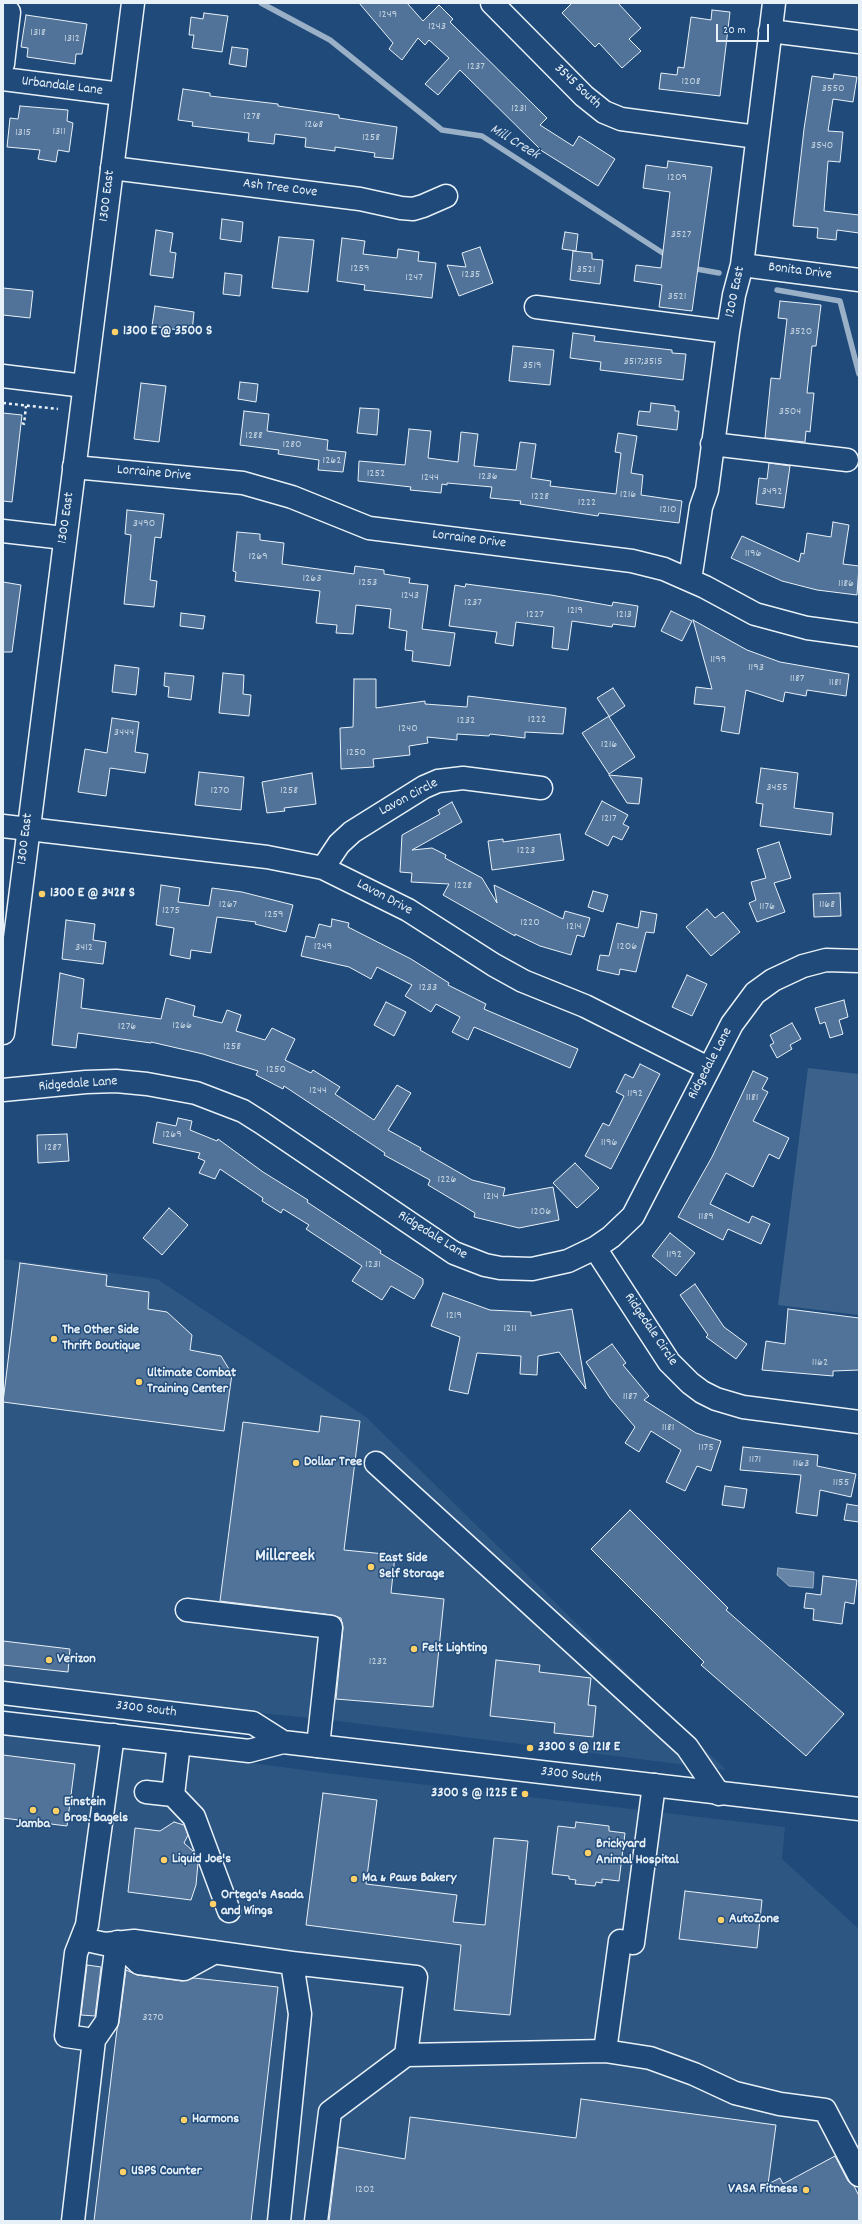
<!DOCTYPE html>
<html>
<head>
<meta charset="utf-8">
<style>
	body { margin:0 }
	#map { position:relative; width:862px; height:2224px; overflow:hidden; background:#1f4a7a; font-family:Dekko,sans-serif }
	canvas { display:block }
	.frame { position:absolute; inset:0; border:4px solid #e8f1f8; pointer-events:none }
	.scale { position:absolute; left:716px; top:24px; width:53px; height:18px; box-sizing:border-box; border:2px solid #e8f1f8; border-top:0; padding-left:5px; font-size:12px; line-height:14px; white-space:nowrap; color:#e8f1f8; -webkit-text-stroke:3px #1f4a7a; paint-order:stroke }
</style>
</head>
<body>
<div id="map">
<canvas width="862" height="2224"></canvas>
<div class="frame"></div>
<div class="scale">20 m</div>
</div>
<script>
const context = document.querySelector('canvas').getContext('2d');
context.lineJoin = 'round';
function fill(path, color) { context.fillStyle = color; context.fill(path, 'evenodd'); }
const shape = rows => new Path2D(rows.map(r => 'M' + r).join(''));
function trace(path, color, width, dash) { context.strokeStyle = color; context.lineWidth = width; context.lineCap = dash ? 'butt' : 'round'; context.setLineDash(dash || []); context.stroke(path); }
function write(font, color, halo, rows, align = 'center') {
  context.font = font + ' Dekko,sans-serif'; context.lineWidth = 3; context.setLineDash([]); context.textBaseline = 'middle'; context.strokeStyle = halo; context.fillStyle = color; for (const [text, x, y, turn = 0] of rows) {
    context.save(); context.translate(x, y); context.rotate((+turn || 0) * Math.PI / 180); context.textAlign = isNaN(turn) ? turn : align; if (halo) context.strokeText(text, 0, 0); context.fillText(text, 0, 0); context.restore();
  }
}
fill(shape([
	[3,1259,157,1279,366,1417,726,1770,330,1720,3,1687],
	[3,1735,156,1750,326,1773,785,1827,782,1859,859,1929,859,2221,3,2221]
]), '#2e5683');
fill(shape([
	[808,1068,859,1074,859,1315,778,1305]
]), '#3c628c');
const water = shape([
	[778,1568,814,1572,813,1588,789,1586,777,1575,778,1568]
]);
fill(water, '#6685a7');
trace(water, '#9ab0c7', 1);
trace(shape([
	[261,3,330,40,442,130,482,136,669,257],
	[691,268,719,273],
	[777,290,840,301,859,374]
]), '#9ab0c7', 5.5);
const building = shape([
	[359,3,407,3,423,21,439,5,453,19,450,22,547,118,540,125,573,146,579,136,615,159,598,186,542,151,460,70,438,95,425,84,449,58,429,40,425,45,418,38,402,60,389,49,393,43,359,3],
	[572,3,618,3,641,28,629,39,641,51,622,68,599,43,595,47,562,13,572,3],
	[712,10,730,12,720,96,659,89,661,73,677,75,678,67,684,68,691,17,711,20,712,10],
	[204,13,228,16,222,52,192,48,194,35,189,35,191,17,203,19,204,13],
	[26,15,87,24,82,54,76,54,75,64,27,57,28,48,21,47,26,15],
	[232,47,248,49,246,67,229,64,232,47],
	[834,74,857,77,853,102,833,99,828,131,843,132,840,162,828,161,824,211,859,215,859,233,837,230,836,240,817,238,818,228,793,226,804,129,812,76,833,79,834,74],
	[183,89,210,93,210,96,278,104,278,106,339,115,339,118,397,127,393,159,374,157,375,153,335,147,335,151,305,147,306,138,275,134,274,144,248,141,249,133,192,126,193,122,178,120,183,89],
	[20,106,68,110,67,121,73,123,69,152,58,150,56,162,38,159,40,150,7,147,10,118,18,119,20,106],
	[668,161,712,167,692,311,659,307,662,285,634,281,636,265,661,268,670,192,643,188,646,165,667,168,668,161],
	[222,219,243,222,241,242,220,239,222,219],
	[156,230,173,233,170,252,176,253,173,278,150,275,156,230],
	[565,232,578,234,576,251,562,249,565,232],
	[279,237,314,240,308,292,272,288,279,237],
	[342,238,365,241,363,254,397,258,398,249,419,252,418,261,436,263,432,298,364,290,365,285,337,281,342,238],
	[480,247,493,283,459,296,447,265,466,267,462,253,480,247],
	[573,251,592,253,592,259,603,260,600,284,570,280,573,251],
	[225,273,242,275,240,296,223,294,225,273],
	[3,288,33,291,30,318,3,315,3,288],
	[780,301,821,305,816,346,812,346,807,393,814,393,810,432,806,431,805,442,765,438,771,378,780,379,787,319,778,318,780,301],
	[155,306,194,312,192,332,152,326,155,306],
	[573,333,595,336,594,341,672,350,672,353,686,354,683,380,600,370,601,362,570,358,573,333],
	[513,346,554,350,550,385,509,381,513,346],
	[240,382,258,384,256,402,238,399,240,382],
	[141,383,166,386,159,442,134,439,141,383],
	[651,403,675,406,675,411,679,411,677,430,637,425,639,411,650,412,651,403],
	[360,408,379,409,377,435,357,433,360,408],
	[244,411,269,414,267,431,328,440,327,450,346,452,343,472,318,470,319,460,278,454,279,450,240,445,244,411],
	[3,413,22,415,12,502,3,501,3,413],
	[409,429,431,431,428,458,458,462,461,432,478,434,474,466,516,470,520,442,536,444,531,478,551,481,550,486,616,494,621,453,615,452,618,433,637,436,631,473,643,475,641,495,682,501,679,523,599,513,598,516,520,504,521,501,490,498,492,487,447,483,447,485,442,484,441,493,410,490,411,487,358,481,359,461,405,465,409,429],
	[769,463,790,466,784,508,756,504,759,478,767,479,769,463],
	[127,510,164,514,161,538,155,537,150,580,157,581,154,607,124,604,131,535,125,534,127,510],
	[833,522,849,525,843,564,859,566,857,595,817,590,782,581,731,558,742,536,799,562,801,553,804,554,807,533,831,537,833,522],
	[237,532,260,534,260,540,284,543,282,564,354,574,355,566,384,570,384,574,410,578,409,583,428,585,422,629,455,633,450,666,412,661,413,651,405,650,407,631,389,628,391,609,356,605,353,634,336,633,337,625,316,623,320,591,235,581,236,572,233,571,237,532],
	[3,582,21,585,12,652,3,652,3,582],
	[466,584,551,595,612,606,613,602,638,606,635,627,613,624,612,627,572,621,568,650,552,648,554,627,516,622,513,646,495,643,497,632,449,626,455,585,465,587,466,584],
	[671,611,692,621,682,641,661,631,671,611],
	[181,613,205,616,203,629,180,626,181,613],
	[693,620,747,650,780,662,849,674,846,696,807,690,806,696,785,692,783,702,746,690,739,734,721,731,725,707,694,704,696,687,712,689,693,620],
	[115,665,139,668,136,695,112,692,115,665],
	[165,673,194,676,191,700,168,697,169,687,164,686,165,673],
	[223,673,244,675,243,694,251,695,249,716,219,713,223,673],
	[354,679,376,679,376,708,425,701,425,704,467,707,468,696,566,708,563,734,525,732,525,738,490,734,489,736,457,734,457,740,427,737,428,743,409,746,410,755,373,759,374,767,341,769,340,728,353,727,354,679],
	[613,688,625,706,609,717,635,757,609,774,582,733,609,716,597,698,613,688],
	[112,718,139,722,135,752,148,754,145,773,110,768,106,796,78,792,85,749,107,753,112,718],
	[761,768,798,773,794,808,833,813,831,835,760,826,763,804,756,803,761,768],
	[199,772,244,777,241,810,195,805,199,772],
	[312,773,316,804,284,808,285,811,267,813,262,782,312,773],
	[609,775,642,778,639,804,627,803,609,775],
	[602,801,628,815,623,824,629,827,622,840,613,836,608,846,585,834,602,801],
	[452,802,462,822,412,850,432,848,446,855,445,858,482,878,497,903,494,885,563,919,565,911,590,918,584,937,577,935,571,955,540,946,515,934,515,936,443,895,449,884,411,882,412,873,400,872,402,835,440,814,438,810,452,802],
	[560,834,564,860,492,870,488,841,503,839,503,842,560,834],
	[779,842,791,878,774,883,785,912,757,922,749,903,756,900,751,882,766,878,757,849,779,842],
	[161,885,180,888,178,902,209,906,212,888,242,892,293,905,286,932,255,924,256,922,217,917,211,953,191,950,190,959,170,955,174,928,156,925,161,885],
	[593,891,608,895,603,912,588,907,593,891],
	[840,893,841,916,814,917,813,894,840,893],
	[707,909,715,918,723,912,740,932,711,956,686,927,707,909],
	[641,911,657,914,654,933,646,932,636,972,620,969,619,975,597,970,600,955,609,956,617,923,638,928,641,911],
	[332,919,349,923,348,927,411,959,449,983,448,985,486,1004,484,1009,578,1049,570,1068,474,1027,468,1040,452,1032,460,1017,436,1004,431,1012,405,996,412,985,377,967,371,979,349,967,301,956,306,936,315,938,319,924,331,927,332,919],
	[66,920,95,924,93,940,106,942,103,964,62,959,66,920],
	[60,973,84,979,81,1008,161,1019,166,998,195,1006,193,1016,222,1023,227,1010,241,1015,236,1031,265,1040,272,1028,295,1039,285,1060,311,1073,313,1070,340,1087,335,1094,374,1120,397,1085,411,1093,388,1130,421,1148,420,1150,472,1180,505,1188,503,1196,553,1187,559,1220,519,1228,474,1217,475,1213,428,1185,430,1180,384,1155,385,1153,284,1086,283,1089,256,1075,258,1071,203,1054,151,1042,151,1043,78,1033,76,1048,52,1045,60,973],
	[687,975,707,984,692,1016,672,1007,687,975],
	[844,1000,848,1017,839,1020,843,1034,830,1038,825,1022,820,1024,815,1008,844,1000],
	[386,1002,406,1012,394,1036,374,1025,386,1002],
	[792,1023,801,1039,790,1045,792,1049,777,1058,770,1045,774,1043,770,1035,792,1023],
	[640,1064,660,1074,611,1169,585,1156,603,1123,609,1126,624,1096,616,1092,625,1074,633,1078,640,1064],
	[753,1071,768,1078,762,1089,768,1092,753,1121,789,1138,779,1159,769,1154,753,1187,726,1173,710,1204,749,1223,752,1216,770,1224,761,1244,728,1229,723,1240,678,1217,712,1157,753,1071],
	[178,1118,192,1121,190,1130,217,1141,218,1139,263,1172,308,1200,307,1202,381,1251,380,1253,423,1279,423,1284,414,1299,391,1286,382,1300,352,1281,362,1266,306,1229,309,1225,283,1209,281,1213,262,1201,263,1198,220,1169,215,1179,199,1173,205,1161,198,1158,200,1153,153,1143,157,1122,176,1126,178,1118],
	[67,1134,69,1161,38,1163,37,1135,67,1134],
	[575,1163,599,1188,577,1208,553,1183,575,1163],
	[169,1208,188,1225,162,1255,143,1238,169,1208],
	[670,1233,695,1253,676,1276,652,1256,670,1233],
	[20,1263,107,1275,106,1286,149,1292,148,1309,167,1312,192,1335,190,1350,221,1356,232,1374,224,1431,3,1402,20,1263],
	[695,1284,724,1327,747,1344,736,1359,706,1337,708,1335,680,1295,695,1284],
	[443,1293,490,1310,531,1312,531,1316,572,1309,586,1389,559,1352,538,1356,537,1375,520,1374,521,1356,477,1353,468,1394,449,1390,460,1337,431,1326,443,1293],
	[788,1309,859,1318,859,1370,833,1371,833,1376,762,1370,766,1341,785,1344,788,1309],
	[612,1344,626,1363,623,1365,649,1396,644,1400,696,1433,721,1441,711,1471,697,1466,685,1491,666,1482,681,1450,651,1431,639,1452,625,1443,635,1427,610,1398,586,1362,612,1344],
	[321,1416,360,1421,344,1550,395,1555,391,1593,444,1599,433,1707,336,1699,343,1628,341,1618,332,1615,220,1601,243,1422,319,1432,321,1416],
	[743,1447,818,1455,817,1466,856,1474,851,1497,820,1490,817,1516,796,1513,801,1475,740,1470,743,1447],
	[725,1486,747,1489,744,1508,722,1505,725,1486],
	[847,1504,859,1506,859,1522,844,1520,847,1504],
	[630,1510,728,1608,726,1610,844,1714,806,1756,701,1665,704,1662,591,1549,630,1510],
	[823,1576,857,1580,854,1604,845,1602,842,1624,813,1620,814,1609,804,1608,806,1593,821,1595,823,1576],
	[3,1641,70,1649,68,1672,3,1665,3,1641],
	[496,1660,540,1665,539,1672,591,1678,588,1705,596,1706,593,1737,554,1733,555,1723,490,1716,496,1660],
	[3,1755,75,1764,67,1826,3,1818,3,1755],
	[323,1793,377,1800,366,1884,457,1895,453,1922,485,1925,494,1838,528,1841,510,2015,454,2010,461,1945,306,1925,323,1793],
	[174,1822,184,1825,188,1835,184,1843,193,1851,198,1863,196,1885,191,1900,128,1892,135,1828,160,1831,174,1822],
	[576,1822,609,1826,609,1831,625,1833,619,1881,602,1879,602,1883,596,1882,595,1886,575,1884,576,1880,569,1879,569,1876,552,1874,558,1826,575,1828,576,1822],
	[685,1891,762,1900,757,1948,679,1939,685,1891],
	[87,1965,101,1967,95,2016,81,2015,87,1965],
	[126,1970,137,1975,182,1981,194,1978,278,1987,251,2221,94,2221,117,2029,119,2023,126,1970],
	[581,2099,776,2125,768,2184,780,2178,783,2184,835,2156,848,2181,854,2186,859,2196,859,2221,329,2221,338,2147,405,2159,410,2117,576,2138,581,2099]
]);
fill(building, '#517399');
trace(building, '#e8f1f8', 1);
const minor = shape([
	[492,3,584,96,604,112,621,119,757,137],
	[770,31,859,42],
	[3,64,9,12],
	[3,79,121,94],
	[112,168,360,199,401,208,413,209,423,206,446,196],
	[742,265,859,280],
	[536,307,728,332],
	[3,376,84,386],
	[712,444,847,460],
	[74,467,243,483,292,497,369,528,632,561,664,569,705,587,755,614,807,628,859,635],
	[3,531,64,538],
	[690,580,701,507,707,490,728,332,734,295,742,265,774,3],
	[3,826,267,857,323,868,408,910,494,965,523,981,585,1006,708,1068],
	[323,868,339,844,352,832,424,787,438,781,463,778,541,788],
	[3,1090,86,1082,116,1081,147,1084,196,1093,243,1111,262,1123,454,1253,485,1265,500,1268,532,1269,568,1261,595,1248,611,1237,633,1216,732,1024,755,993,773,980,803,966,826,960,859,961],
	[595,1248,669,1362,690,1383,702,1392,716,1399,743,1407,859,1422],
	[376,1463,687,1747,719,1794],
	[187,1610,331,1627,318,1746],
	[654,1785,633,1943,620,1941,605,2051,650,2058,694,2074,735,2093,780,2104,825,2110,859,2175],
	[146,1792,173,1795,179,1743],
	[173,1795,194,1817,229,1911],
	[82,1939,105,1944,134,1941,292,1963,300,2014,279,2221],
	[134,1941,133,1957,139,1963,184,1969,215,1952],
	[292,1963,416,1977,406,2055,605,2051],
	[94,2040,107,2021,117,1942],
	[73,2221,94,2040,66,2036,76,1953,87,1925,113,1735],
	[316,2221,330,2112,406,2055]
]);
const major = shape([
	[3,1033,133,3],
	[3,1693,253,1723,283,1742],
	[3,1723,249,1751,283,1742,859,1809]
]);
trace(minor, '#e8f1f8', 25);
trace(major, '#e8f1f8', 25);
trace(shape([
	[3,403,58,409],
	[22,423,24,424,26,406]
]), '#e8f1f8', 2.5, [3, 3]);
trace(minor, '#1f4a7a', 22);
trace(major, '#1f4a7a', 22);
for (const [x, y, r, color] of [
	[115,332,4,"#ffd166"],
	[42,894,4,"#ffd166"],
	[54,1339,4,"#ffd166"],
	[139,1382,4,"#ffd166"],
	[296,1463,4,"#ffd166"],
	[371,1567,4,"#ffd166"],
	[414,1649,4,"#ffd166"],
	[49,1660,4,"#ffd166"],
	[530,1748,4,"#ffd166"],
	[525,1794,4,"#ffd166"],
	[33,1810,4,"#ffd166"],
	[56,1811,4,"#ffd166"],
	[588,1853,4,"#ffd166"],
	[164,1860,4,"#ffd166"],
	[354,1879,4,"#ffd166"],
	[213,1904,4,"#ffd166"],
	[721,1920,4,"#ffd166"],
	[184,2120,4,"#ffd166"],
	[123,2172,4,"#ffd166"],
	[806,2190,4,"#ffd166"]
]) { const dot = new Path2D(); dot.arc(x, y, r, 0, 2 * Math.PI); context.fillStyle = color; context.fill(dot); trace(dot, '#1f4a7a', 1.5); }
write('12px', '#c2d2e0', null, [
	["1249",388,15],
	["1243",437,27],
	["1318",38,33],
	["1312",72,39],
	["1237",476,67],
	["1208",691,82],
	["3550",833,89],
	["1231",519,109],
	["1278",252,117],
	["1268",314,125],
	["1311",59,132],
	["1315",23,133],
	["1258",371,138],
	["3540",822,146],
	["1209",677,178],
	["3527",681,235],
	["1259",360,269],
	["3521",586,270],
	["1235",471,275],
	["1247",414,278],
	["3521",677,297],
	["3520",801,332],
	["3517;3515",643,362],
	["3519",532,366],
	["3504",790,412],
	["1288",254,436],
	["1280",292,445],
	["1262",332,461],
	["1252",376,474],
	["1236",488,477],
	["1244",430,478],
	["3492",772,492],
	["1216",628,495],
	["1228",540,497],
	["1222",587,503],
	["1210",668,510],
	["3490",144,524],
	["1196",753,554],
	["1269",258,557],
	["1263",312,579],
	["1253",368,583],
	["1186",846,584],
	["1243",410,596],
	["1237",473,603],
	["1219",575,611],
	["1227",535,615],
	["1213",624,615],
	["1199",718,660],
	["1193",756,668],
	["1187",797,679],
	["1181",835,683],
	["1222",537,720],
	["1232",466,721],
	["1240",408,729],
	["3444",124,733],
	["1216",609,745],
	["1250",356,753],
	["3455",777,788],
	["1270",220,791],
	["1258",289,791],
	["1217",609,819],
	["1223",526,851],
	["1228",463,886],
	["1267",228,905],
	["1168",827,905],
	["1176",767,907],
	["1275",171,911],
	["1259",274,915],
	["1220",530,923],
	["1214",574,927],
	["1249",323,947],
	["1206",627,947],
	["3412",84,948],
	["1233",428,988],
	["1266",182,1026],
	["1276",127,1027],
	["1258",232,1047],
	["1250",276,1070],
	["1244",318,1091],
	["1192",635,1094],
	["1181",752,1098],
	["1269",172,1135],
	["1196",609,1143],
	["1287",53,1148],
	["1226",447,1180],
	["1214",491,1197],
	["1206",541,1212],
	["1189",706,1217],
	["1192",674,1255],
	["1231",373,1265],
	["1219",454,1316],
	["1211",510,1329],
	["1162",820,1363],
	["1187",630,1397],
	["1181",668,1428],
	["1175",706,1448],
	["1171",755,1460],
	["1163",801,1464],
	["1155",841,1483],
	["1232",378,1662],
	["3270",153,2018],
	["1202",365,2190]
]);
write('14px', '#e8f1f8', '#1f4a7a', [
	["Urbandale Lane",62,87,7],
	["3545 South",577,87,43],
	["Ash Tree Cove",280,189,7],
	["1300 East",108,196,-83],
	["Bonita Drive",800,272,7],
	["1200 East",736,292,-78],
	["Lorraine Drive",154,474,5],
	["1300 East",67,518,-82],
	["Lorraine Drive",469,540,7],
	["Lavon Circle",409,798,-28],
	["1300 East",26,839,-83],
	["Lavon Drive",384,898,28],
	["Ridgedale Lane",711,1064,-62],
	["Ridgedale Lane",78,1085,-4],
	["Ridgedale Lane",432,1236,32],
	["Ridgedale Circle",650,1330,56],
	["3300 South",146,1710,7],
	["3300 South",571,1776,7]
]);
write('bold 14px', '#e8f1f8', '#1f4a7a', [
	["1300 E @ 3500 S",123,332],
	["1300 E @ 3428 S",50,894],
	["The Other Side",62,1331],
	["Thrift Boutique",62,1347],
	["Ultimate Combat",147,1374],
	["Training Center",147,1390],
	["Dollar Tree",304,1463],
	["East Side",379,1559],
	["Self Storage",379,1575],
	["Felt Lighting",422,1649],
	["Verizon",57,1660],
	["3300 S @ 1218 E",538,1748],
	["3300 S @ 1225 E",517,1794,"right"],
	["Einstein",64,1803],
	["Bros. Bagels",64,1819],
	["Jamba",33,1825,"center"],
	["Brickyard",596,1845],
	["Animal Hospital",596,1861],
	["Liquid Joe's",172,1860],
	["Ma & Paws Bakery",362,1879],
	["Ortega's Asada",221,1896],
	["and Wings",221,1912],
	["AutoZone",729,1920],
	["Harmons",192,2120],
	["USPS Counter",131,2172],
	["VASA Fitness",798,2190,"right"]
], 'left');
write('italic 15px', '#d4e1ec', '#1f4a7a', [
	["Mill Creek",514,143,31]
]);
write('bold 18px', '#e8f1f8', '#1f4a7a', [
	["Millcreek",285,1558]
]);
</script>
</body>
</html>
